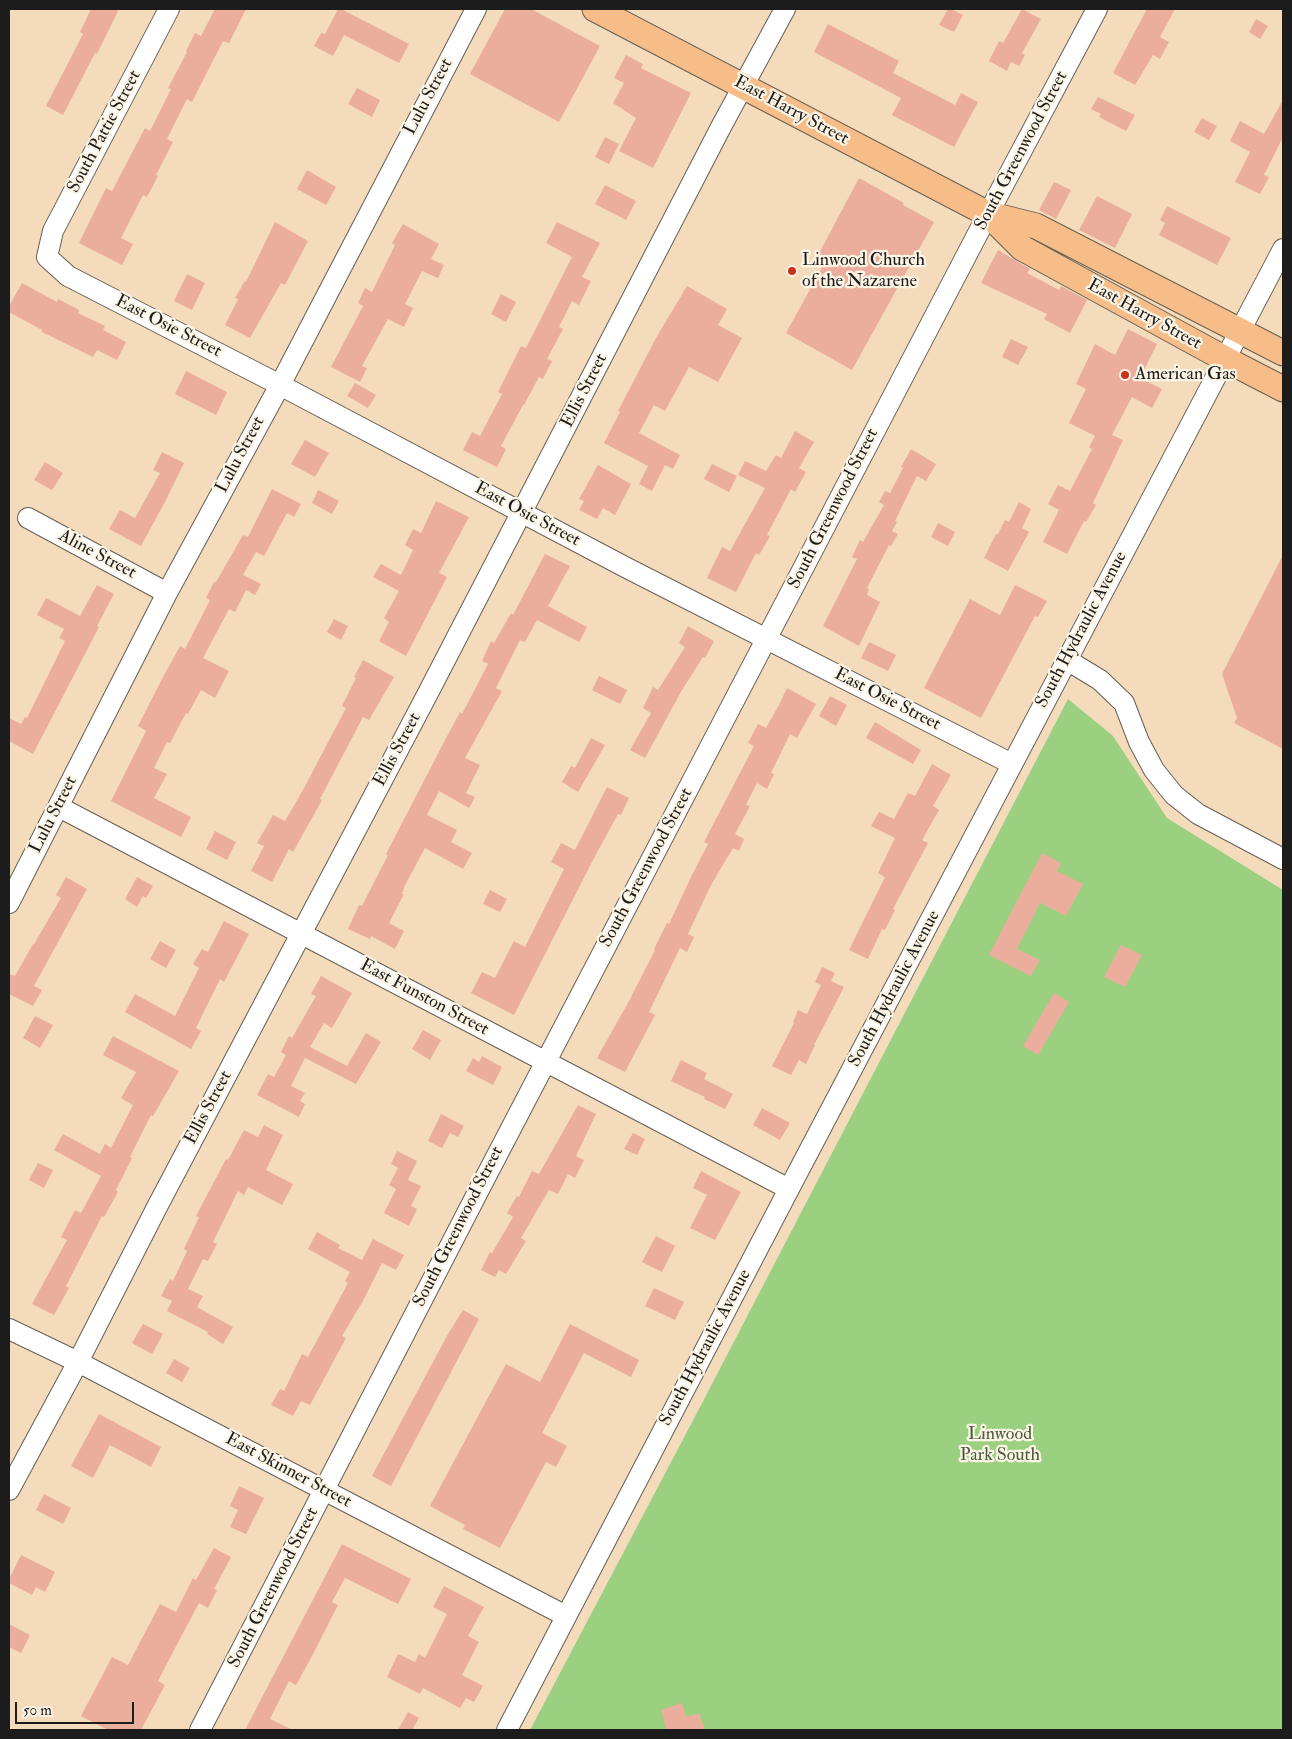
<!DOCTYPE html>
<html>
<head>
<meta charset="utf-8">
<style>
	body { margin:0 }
	#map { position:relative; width:1292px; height:1739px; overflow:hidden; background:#f3dbbc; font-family:"IM FELL Double Pica",serif }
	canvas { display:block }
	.frame { position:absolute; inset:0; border:10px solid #1c1c1c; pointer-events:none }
	.scale { position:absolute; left:15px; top:1702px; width:119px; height:22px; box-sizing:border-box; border:2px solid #1c1c1c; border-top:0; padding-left:6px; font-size:15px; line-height:18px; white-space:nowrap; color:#1c1c1c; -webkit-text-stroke:4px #fcf5e5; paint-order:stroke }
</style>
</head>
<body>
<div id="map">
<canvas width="1292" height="1739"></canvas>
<div class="frame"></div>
<div class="scale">50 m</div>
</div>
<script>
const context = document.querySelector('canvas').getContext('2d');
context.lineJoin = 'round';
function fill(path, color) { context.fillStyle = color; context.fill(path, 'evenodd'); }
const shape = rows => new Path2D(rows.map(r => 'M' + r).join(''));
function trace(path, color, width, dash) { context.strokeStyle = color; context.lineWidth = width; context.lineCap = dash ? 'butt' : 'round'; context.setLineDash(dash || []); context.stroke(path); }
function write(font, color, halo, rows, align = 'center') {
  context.font = font + ' "IM FELL Double Pica",serif'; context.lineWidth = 4.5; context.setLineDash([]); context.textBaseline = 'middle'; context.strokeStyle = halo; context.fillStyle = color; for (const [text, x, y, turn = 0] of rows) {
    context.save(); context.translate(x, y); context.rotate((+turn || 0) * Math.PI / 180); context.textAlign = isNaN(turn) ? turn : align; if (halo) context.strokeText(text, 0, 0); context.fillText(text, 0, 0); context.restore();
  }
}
fill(shape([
	[1068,699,1113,736,1167,818,1283,890,1283,1730,530,1730,700,1407]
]), '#9bd081');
fill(shape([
	[91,9,119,9,97,54,95,53,63,115,46,106,83,34,80,32],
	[215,9,246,9,229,43,223,41,192,102,187,99,167,139,173,142,156,175,158,176,147,197,143,195,121,238,133,244,122,265,79,243,106,188,112,191,145,128,150,131,171,89,168,88,187,52,186,51,195,33,201,36],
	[338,9,341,9,409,44,399,63,344,35,333,56,314,46,321,33,325,34],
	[505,9,531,9,600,46,559,122,470,74],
	[948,9,951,9,963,15,954,32,939,25],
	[1022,9,1041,19,1022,53,1025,55,1019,66,1011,62,1007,71,989,61,999,41,1003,43],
	[1147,9,1175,9,1160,37,1169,42,1160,59,1153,55,1135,85,1113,73],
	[1256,19,1268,26,1260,39,1249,32],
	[828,24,899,61,893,73,955,105,961,93,978,102,954,147,892,115,901,98,814,52],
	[626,55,643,64,641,68,691,93,653,168,619,151,636,118,613,103,624,83,614,78],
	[357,88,380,100,372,117,348,104],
	[1098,97,1135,115,1126,131,1099,117,1101,114,1091,109],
	[1283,100,1283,137,1264,175,1269,177,1260,194,1235,182,1250,152,1230,141,1240,121,1264,134],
	[1202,118,1217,126,1209,140,1194,132],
	[605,137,619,144,609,164,595,157],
	[307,170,336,187,326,205,297,189],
	[859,178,904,203,903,205,934,222,852,370,786,333,824,264,816,259],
	[1054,182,1071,190,1056,219,1039,210],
	[605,185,636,201,626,220,595,204],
	[1097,196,1132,214,1115,248,1079,230],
	[1167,206,1231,238,1217,265,1159,235,1165,223,1160,220],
	[275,222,308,241,285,285,281,283,250,338,225,325,238,299,235,298,245,281,246,282],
	[557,222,600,243,582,277,591,281,579,305,572,301,559,327,563,329,547,359,552,361,543,379,539,377,524,405,523,405,501,446,506,449,497,467,463,450,472,432,480,436,502,394,498,392,521,346,526,348,572,257,546,243],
	[403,224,439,244,431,259,444,265,438,278,422,271,405,304,413,308,404,327,388,319,362,366,367,368,360,382,331,367,363,306,358,303,365,288,372,292,395,245,392,243],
	[998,250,1030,269,1027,273,1059,290,1061,286,1087,300,1070,333,1044,319,1047,314,981,283],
	[187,274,205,283,192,310,174,301],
	[22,283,57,302,58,299,79,310,78,313,105,326,103,330,126,342,117,360,97,350,93,357,42,332,42,330,9,312,9,306],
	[687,286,727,309,718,325,742,338,718,382,689,367,665,411,654,405,639,433,680,455,673,469,665,465,652,491,639,484,648,466,604,443,620,412,618,411,656,338],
	[501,294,516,302,506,322,491,314],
	[1128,329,1157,344,1144,370,1145,371,1142,379,1162,389,1152,408,1132,397,1112,435,1123,440,1093,503,1096,505,1086,522,1084,521,1067,554,1043,542,1059,510,1048,504,1058,485,1070,491,1092,449,1089,447,1095,436,1069,423,1086,389,1076,384,1095,344,1115,355],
	[1011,339,1028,347,1018,365,1002,357],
	[186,371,227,392,216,415,175,394],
	[355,383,376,395,368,408,347,396],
	[795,431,814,442,799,468,806,472,795,492,791,489,767,535,770,536,759,555,756,553,736,592,707,578,722,547,730,551,765,488,738,475,745,461,766,471,776,455,781,458],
	[305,440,329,453,315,477,291,464],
	[911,449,936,464,926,481,917,476,895,521,897,522,892,531,898,534,891,546,889,545,867,588,869,589,867,595,880,602,859,646,823,626,857,559,852,557,860,540,863,542,884,505,879,502,885,491,890,493,903,468,901,467],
	[162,452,184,463,166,500,141,546,109,529,120,510,135,518,160,473,153,470],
	[45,462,63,473,52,490,34,480],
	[712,464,737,476,729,492,704,479],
	[598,465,631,484,615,515,603,508,597,519,579,510,584,501,579,499],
	[272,489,301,504,294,517,287,513,264,556,256,552,243,575,261,584,255,595,246,590,235,612,229,609,203,658,229,671,215,698,201,690,188,714,186,713,170,743,167,742,154,768,167,774,154,798,191,817,181,837,111,801,146,731,138,726,162,679,180,646,185,649,210,600,206,598,214,582,216,582,243,535,248,537],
	[318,490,339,501,332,514,312,503],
	[436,501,469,517,439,573,447,577,406,656,379,641,389,622,384,618,399,591,373,577,381,564,401,575,413,550,405,545,413,529,421,533],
	[1019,502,1031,509,1022,528,1029,532,1008,571,984,558,996,534,998,534,1005,520,1009,522],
	[938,523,955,532,948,546,931,537],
	[545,554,570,566,548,606,587,627,579,642,537,620,525,642,520,640,496,688,502,691,465,758,480,765,466,793,475,797,469,808,439,791,427,815,457,830,451,842,472,853,463,869,425,848,405,885,402,894,404,894,389,923,404,931,395,949,371,936,370,939,348,929,359,905,362,906,388,855,386,854,444,742,460,712,462,714,488,664,482,661,491,641,494,643,511,613,513,615],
	[1283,555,1283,749,1234,723,1237,718,1222,674],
	[97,585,114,594,97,626,99,627,33,754,9,741,9,718,21,724,25,717,27,718,65,641,59,638,64,629,37,615,46,598,80,616],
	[1015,585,1047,601,1038,617,1035,616,981,718,924,688,970,599,1000,615],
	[334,619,348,626,341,640,327,632],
	[688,626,714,641,705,658,703,657,682,690,645,758,630,750,651,713,643,708,653,687,658,690,685,647,679,643],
	[869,642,896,655,888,671,861,658],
	[363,660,394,677,369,720,363,717,320,799,322,800,293,852,289,849,272,882,251,871,264,846,257,843,273,815,285,821,303,790,346,708,342,706,356,678,354,677],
	[599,676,627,690,620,704,592,690],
	[787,688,816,704,797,738,790,734,771,773,774,774,767,789,757,783,746,805,750,806,735,834,744,839,739,851,733,848,711,885,688,934,694,937,687,952,680,948,649,1012,655,1015,625,1072,597,1058,629,1001,655,950,654,949,667,923,669,924,692,875,708,844,704,842,754,746,748,743,758,724,766,728,779,705],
	[830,696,847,705,836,726,819,716],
	[875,722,921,750,913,764,866,738],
	[591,738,605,745,578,792,562,782,571,766,575,768],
	[932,764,951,775,933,806,939,810,922,840,928,843,893,909,895,910,885,930,882,929,868,959,849,950,885,877,878,873,895,838,871,826,879,812,894,819,908,793,915,796],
	[607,787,629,798,621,815,618,814,593,860,514,1015,471,993,482,972,495,978,514,941,525,947,564,869,551,862,561,843,575,850],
	[215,831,236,842,227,860,206,849],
	[1042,853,1061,863,1057,871,1083,884,1066,916,1040,903,1017,949,1040,960,1031,976,989,955],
	[66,877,87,889,34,986,42,990,33,1006,9,994,9,974,15,976,33,944,34,944,61,898,56,895],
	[137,877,153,886,146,898,143,896,137,907,125,899],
	[490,890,507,899,500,912,483,904],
	[224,921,249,934,224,982,220,979,196,1028,201,1031,191,1049,125,1012,135,994,175,1016,199,968,193,964,202,949,208,952],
	[160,941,176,950,166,968,150,959],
	[1121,945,1142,955,1125,987,1104,977],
	[822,967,835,973,831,981,844,987,814,1045,815,1045,806,1064,799,1060,791,1075,772,1066,794,1023,793,1022,798,1010,807,1014,821,985,815,982],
	[321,976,352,993,332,1028,324,1023,310,1047,347,1066,366,1033,381,1042,356,1084,305,1058,291,1086,305,1093,300,1101,305,1104,299,1117,257,1095,268,1074,274,1077,286,1055,281,1052,289,1036,292,1038,316,996,311,994],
	[1054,993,1069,1002,1038,1055,1023,1046],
	[35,1016,53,1025,40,1048,23,1038],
	[423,1030,441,1040,430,1060,412,1049],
	[113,1036,179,1071,153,1116,151,1115,130,1157,132,1158,116,1190,118,1192,104,1217,102,1216,66,1286,69,1288,54,1315,32,1304,67,1240,61,1237,75,1210,81,1213,101,1176,54,1150,63,1134,100,1154,105,1144,111,1148,133,1105,121,1098,136,1072,103,1055],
	[482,1056,502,1067,493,1085,466,1071,473,1058,479,1062],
	[681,1060,707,1073,704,1079,733,1094,725,1109,704,1099,705,1097,671,1081],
	[578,1105,596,1114,576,1156,584,1160,575,1178,568,1174,558,1194,549,1190,521,1238,526,1241,506,1274,499,1270,495,1277,481,1270,490,1252,492,1253,513,1217,507,1213,517,1196,519,1197,532,1171,539,1174],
	[762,1108,790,1123,780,1140,753,1125],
	[441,1114,464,1126,458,1137,450,1133,442,1148,428,1141],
	[264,1125,283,1135,266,1170,293,1184,282,1205,248,1187,244,1195,238,1191,213,1242,217,1244,208,1261,203,1259,188,1289,203,1296,197,1307,233,1327,223,1344,207,1334,208,1332,167,1311,172,1301,161,1296,170,1279,173,1281,187,1251,184,1249,199,1217,196,1216,226,1159,228,1160,244,1130,258,1137],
	[633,1133,645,1139,637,1155,624,1149],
	[397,1151,417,1161,408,1180,421,1186,411,1206,417,1209,409,1226,384,1213,396,1189,389,1185,398,1168,391,1164],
	[38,1163,53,1170,44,1188,29,1180],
	[701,1171,741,1192,715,1240,690,1228,707,1195,693,1188],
	[317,1232,340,1245,338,1248,362,1260,373,1239,404,1255,396,1270,382,1263,364,1299,342,1336,346,1338,310,1405,301,1401,293,1416,271,1405,280,1389,284,1391,302,1354,308,1357,348,1283,345,1281,350,1272,308,1249],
	[656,1236,675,1246,662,1272,642,1262],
	[654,1288,684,1302,675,1320,645,1306],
	[463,1310,479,1319,391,1486,372,1476,448,1334],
	[143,1324,163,1334,152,1354,132,1343],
	[570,1324,639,1360,631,1377,584,1353,542,1433,567,1446,556,1467,546,1462,500,1548,463,1529,465,1525,430,1506,506,1364,540,1382],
	[174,1359,190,1368,182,1382,166,1373],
	[99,1414,161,1447,151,1467,110,1445,93,1478,71,1466],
	[239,1486,264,1498,246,1534,230,1527,238,1510,230,1506],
	[44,1494,71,1508,63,1524,36,1510],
	[342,1544,411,1579,398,1604,345,1578,332,1602,338,1605,311,1658,296,1685,289,1681,270,1719,293,1730,245,1730],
	[214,1548,231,1557,214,1589,217,1590,208,1608,199,1603,173,1652,158,1681,165,1685,141,1730,108,1730,81,1716,112,1657,128,1665,160,1604,176,1612,193,1578,196,1580],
	[21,1555,55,1572,45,1592,36,1587,32,1595,9,1583,9,1579],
	[444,1586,484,1607,468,1636,479,1642,462,1675,483,1686,474,1702,466,1698,460,1708,423,1688,420,1694,387,1677,398,1654,415,1662,419,1654,425,1658,447,1614,433,1607],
	[9,1624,30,1635,21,1653,9,1647],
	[682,1703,686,1717,699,1713,705,1730,667,1730,661,1710],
	[408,1712,419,1718,412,1730,398,1730]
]), '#ebae9d');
const minor = shape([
	[169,9,53,231,47,257,68,276,280,385,627,568,1012,764],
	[28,518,167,593],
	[1067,660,1100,680,1124,703,1139,742,1154,770,1174,795,1198,814,1283,859],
	[59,807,789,1189],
	[9,903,167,593,280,385,476,9],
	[9,1329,78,1362,566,1616],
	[9,1490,78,1362,157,1207,427,695,722,125,785,9],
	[200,1730,482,1184,988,214,1097,9],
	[507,1730,789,1189,1283,249]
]);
const major = shape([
	[595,9,988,214,1036,226,1283,353],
	[988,214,1022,248,1225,359,1283,389]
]);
trace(minor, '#675f54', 22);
trace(major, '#675f54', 27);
trace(minor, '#fff', 20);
trace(major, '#f7bd88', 25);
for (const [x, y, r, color] of [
	[792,271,5,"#c8321e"],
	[1125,375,5,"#c8321e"]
]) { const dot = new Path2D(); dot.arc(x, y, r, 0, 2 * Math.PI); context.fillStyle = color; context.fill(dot); trace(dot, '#fcf5e5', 2); }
write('18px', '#1c1c1c', '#fcf5e5', [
	["Lulu Street",429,97,-62],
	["East Harry Street",791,111,28],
	["South Pattie Street",105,132,-62],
	["South Greenwood Street",1022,151,-62],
	["East Harry Street",1144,315,29],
	["East Osie Street",168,327,27],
	["Ellis Street",585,391,-63],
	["Lulu Street",241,455,-62],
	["South Greenwood Street",834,509,-63],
	["East Osie Street",527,515,28],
	["Aline Street",97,555,28],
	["South Hydraulic Avenue",1082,630,-62],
	["East Osie Street",887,700,27],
	["Ellis Street",398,750,-62],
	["Lulu Street",54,815,-63],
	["South Greenwood Street",647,868,-62],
	["South Hydraulic Avenue",895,989,-62],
	["East Funston Street",424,998,28],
	["Ellis Street",209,1108,-62],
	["South Greenwood Street",459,1227,-63],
	["South Hydraulic Avenue",706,1348,-62],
	["East Skinner Street",288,1471,28],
	["South Greenwood Street",274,1588,-63]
]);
write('18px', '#1c1c1c', '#fcf5e5', [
	["Linwood Church",802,261],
	["of the Nazarene",802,282],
	["American Gas",1135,375]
], 'left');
write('18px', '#485b3f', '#fcf5e5', [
	["Linwood",1000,1435],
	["Park South",1000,1456]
]);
</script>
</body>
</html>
